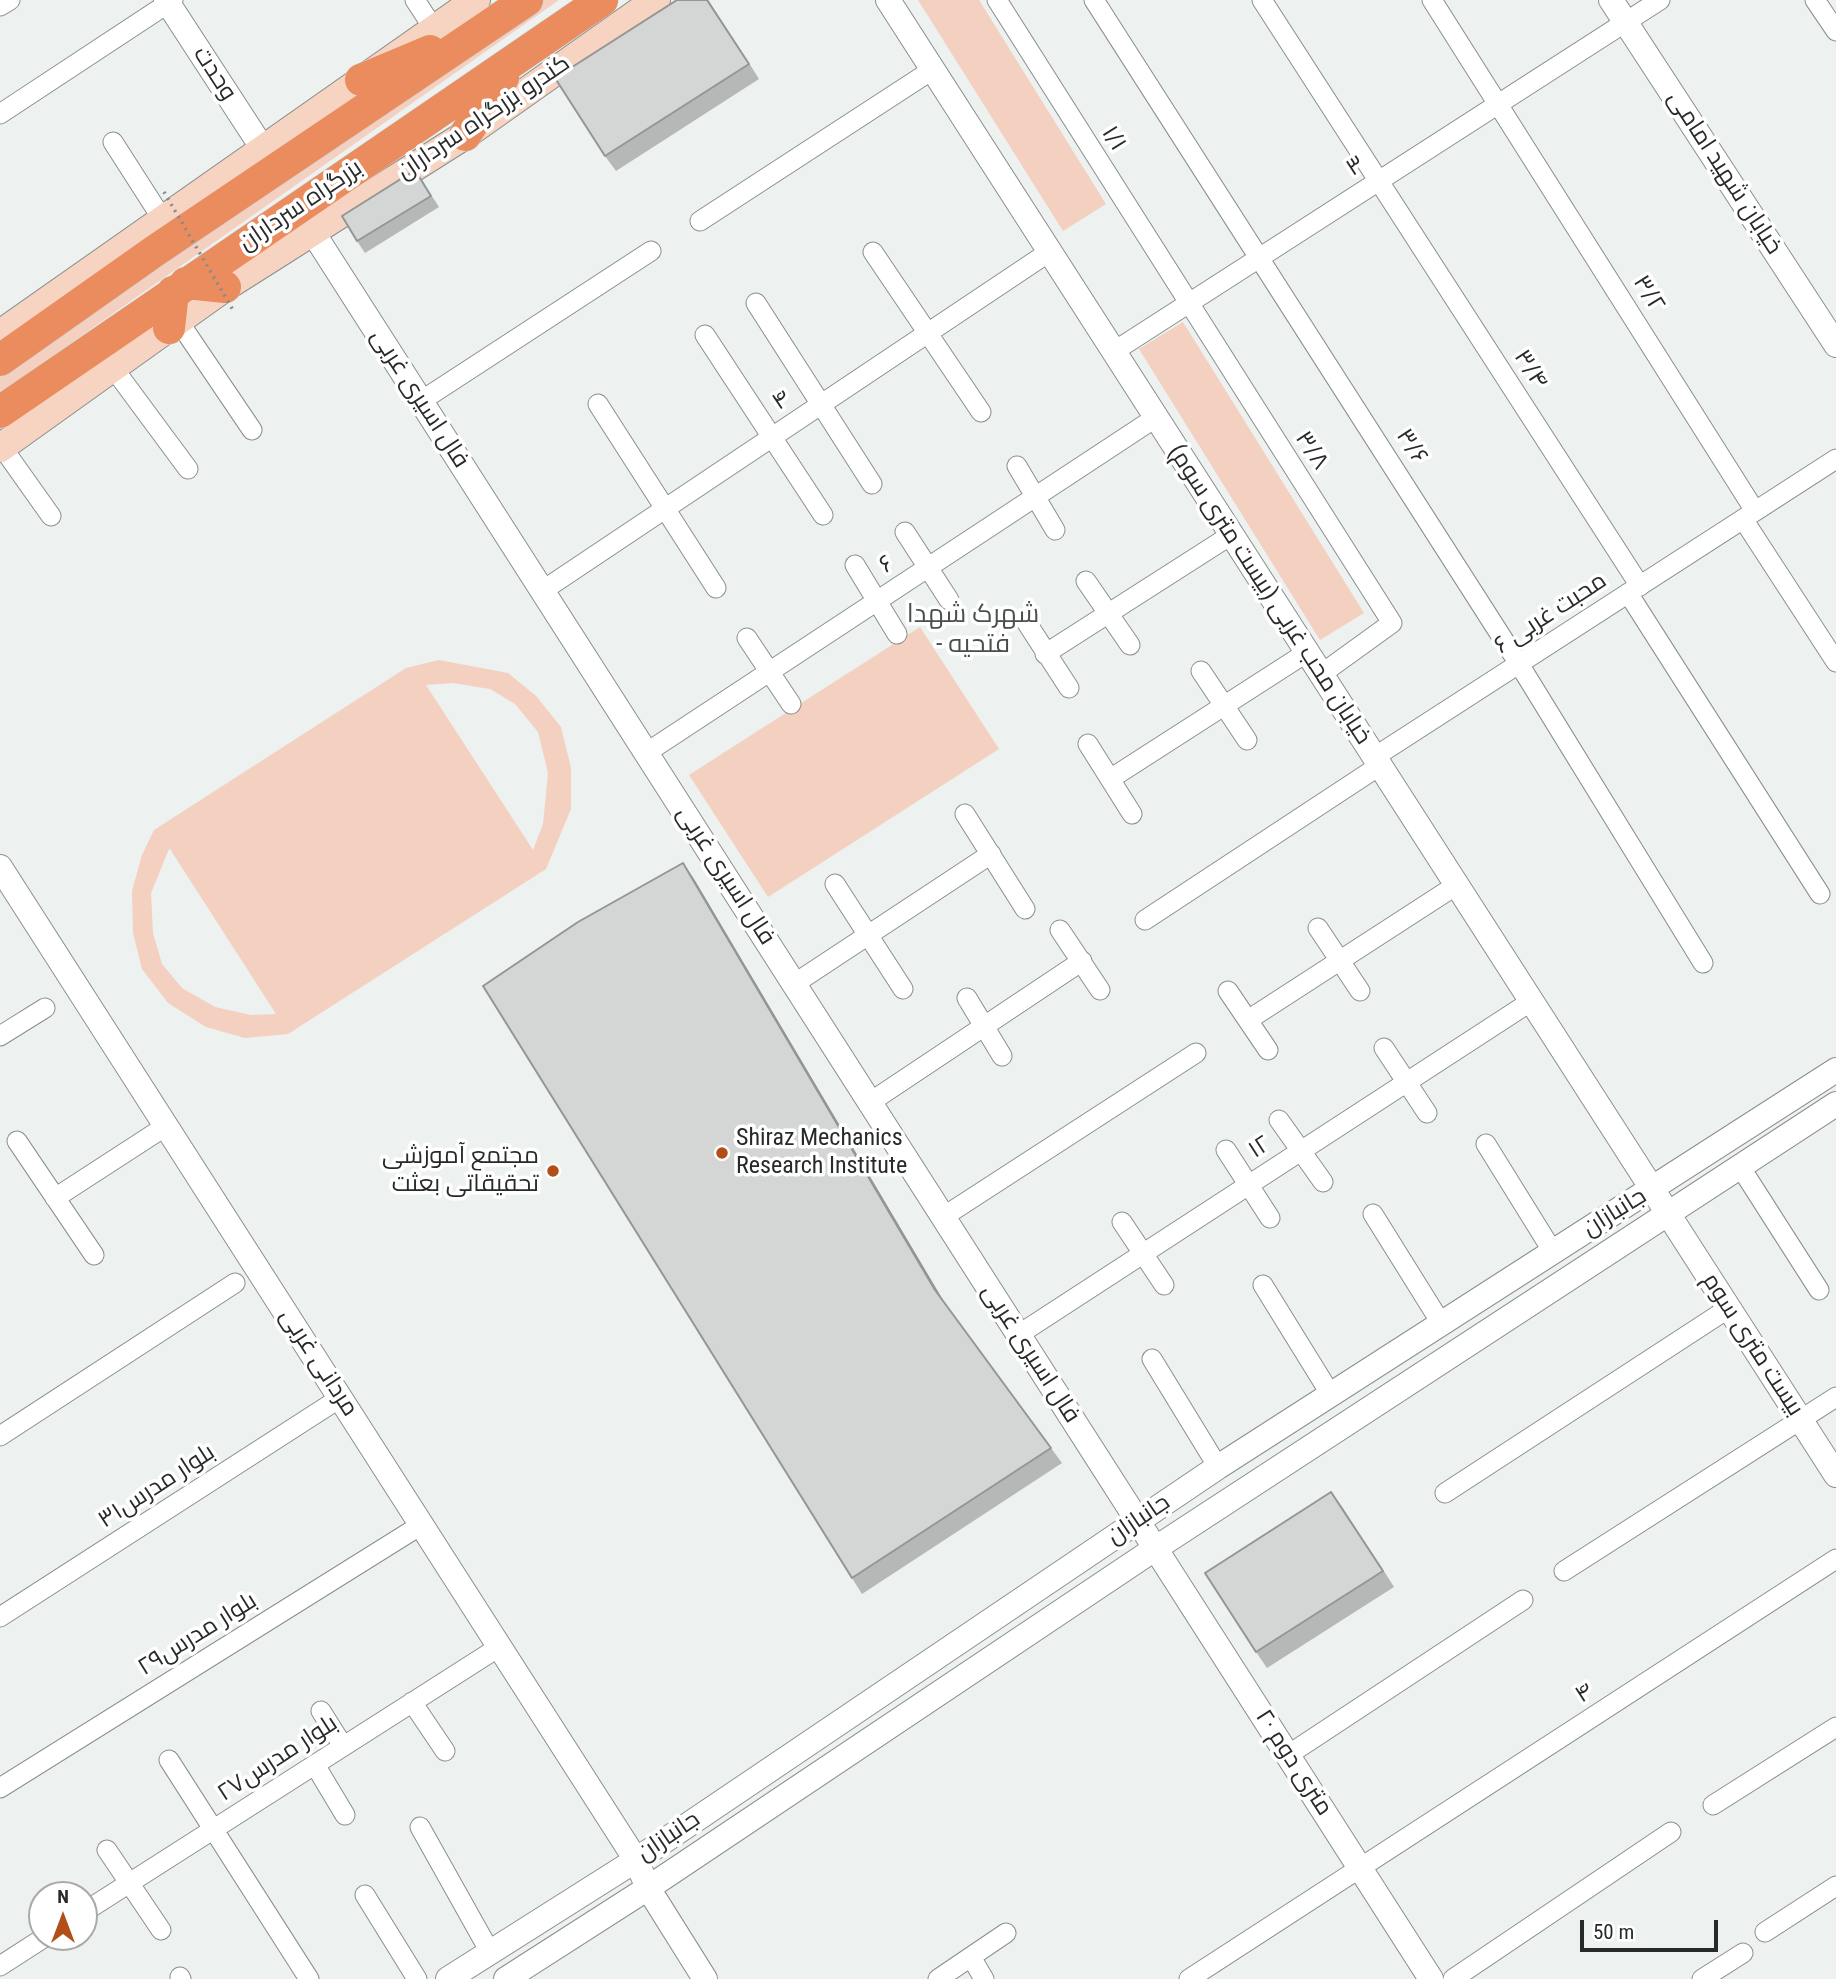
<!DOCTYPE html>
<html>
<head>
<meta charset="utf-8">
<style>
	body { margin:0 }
	#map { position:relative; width:1836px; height:1979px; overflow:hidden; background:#edf1f0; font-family:"Roboto Condensed",sans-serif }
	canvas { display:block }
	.north { position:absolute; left:28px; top:1881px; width:70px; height:70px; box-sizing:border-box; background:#fff; border:2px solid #a9a9a9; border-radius:50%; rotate:0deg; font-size:19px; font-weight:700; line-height:28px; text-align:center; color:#282929 }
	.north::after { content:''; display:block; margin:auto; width:24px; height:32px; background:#b24f18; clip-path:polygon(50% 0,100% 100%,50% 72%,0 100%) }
	.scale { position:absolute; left:1580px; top:1920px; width:138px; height:32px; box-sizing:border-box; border:4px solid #282929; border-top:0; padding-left:9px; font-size:21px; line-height:24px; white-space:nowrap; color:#282929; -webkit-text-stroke:5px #fff; paint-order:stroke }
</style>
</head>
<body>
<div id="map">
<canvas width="1836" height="1979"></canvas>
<div class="north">N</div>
<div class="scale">50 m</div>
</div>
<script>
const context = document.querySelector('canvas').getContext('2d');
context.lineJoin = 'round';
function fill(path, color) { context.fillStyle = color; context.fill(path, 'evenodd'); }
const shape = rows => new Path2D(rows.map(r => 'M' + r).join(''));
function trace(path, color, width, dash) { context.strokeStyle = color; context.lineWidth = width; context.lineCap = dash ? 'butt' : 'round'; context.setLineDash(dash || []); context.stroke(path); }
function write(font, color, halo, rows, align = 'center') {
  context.font = font + ' "Roboto Condensed",Cairo,sans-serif'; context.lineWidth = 7; context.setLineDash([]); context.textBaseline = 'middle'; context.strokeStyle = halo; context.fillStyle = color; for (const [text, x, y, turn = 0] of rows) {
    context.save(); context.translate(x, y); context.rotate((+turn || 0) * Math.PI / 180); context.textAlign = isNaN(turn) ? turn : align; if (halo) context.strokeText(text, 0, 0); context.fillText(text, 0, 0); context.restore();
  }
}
fill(shape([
	[541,0,559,0,0,393,0,377],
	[918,0,979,0,1106,204,1063,231],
	[1183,322,1364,613,1320,640,1139,349],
	[920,627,999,749,768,897,689,775],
	[439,660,508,673,536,696,561,727,571,768,571,809,546,869,288,1034,245,1038,206,1027,168,1003,142,969,133,933,132,891,142,855,154,830,406,668],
	[453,683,490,689,515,704,538,732,548,773,543,824,533,850,426,685],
	[169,849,170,849,276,1014,251,1015,215,1007,182,988,162,964,153,933,151,893]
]), '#f3d0c0');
const minor = shape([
	[415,0,434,29],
	[997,0,1392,623,1320,675],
	[1094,0,1519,664,1703,963],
	[1262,0,1640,586],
	[1432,0,1755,511],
	[1815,0,1836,31],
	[0,6,10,0],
	[0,114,173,0],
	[113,142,163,220],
	[700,221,932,70],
	[873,252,981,412],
	[756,303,872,484],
	[179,322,252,430],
	[705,335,823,515],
	[1113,352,1660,0],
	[114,369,188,469],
	[421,401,651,251],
	[598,404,716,588],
	[2,447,51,516],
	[1017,466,1055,530],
	[1743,519,1836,662],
	[905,532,949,600],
	[855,565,897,634],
	[1086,581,1130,645],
	[542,591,1049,252],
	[1628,593,1820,894],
	[1025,620,1069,688],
	[747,638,791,704],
	[1045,654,1231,535],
	[1201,671,1247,740],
	[1088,744,1132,814],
	[646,753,1155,418],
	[1373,758,1836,459],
	[1110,779,1306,653],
	[965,814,1025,909],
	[835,884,903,989],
	[1145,920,1379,766],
	[1318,928,1360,991],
	[1060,930,1100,990],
	[794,984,991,854],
	[1228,991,1268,1050],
	[967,998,1002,1056],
	[1248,1020,1455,886],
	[0,1036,45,1008],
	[1384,1048,1427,1113],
	[869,1103,1082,961],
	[1279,1120,1323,1182],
	[17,1141,94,1255],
	[1486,1144,1553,1252],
	[1226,1150,1270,1218],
	[1741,1168,1819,1290],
	[55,1198,166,1126],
	[1373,1214,1441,1323],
	[943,1217,1196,1053],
	[1122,1222,1164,1285],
	[1263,1285,1331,1395],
	[1018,1335,1530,1002],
	[1152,1359,1218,1467],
	[0,1436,235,1283],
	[1445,1493,1729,1308],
	[1564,1571,1836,1397],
	[0,1617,340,1398],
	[412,1702,445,1751],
	[321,1711,343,1746],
	[1288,1755,1523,1600],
	[169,1760,309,1979],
	[315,1765,345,1815],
	[0,1788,421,1525],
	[1713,1805,1836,1727],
	[420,1827,490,1952],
	[107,1850,161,1930],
	[365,1895,417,1979],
	[84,1912,499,1647],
	[1765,1932,1836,1886],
	[971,1957,984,1979],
	[0,1966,45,1937],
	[180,1977,181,1979],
	[938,1979,1006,1933],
	[1189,1979,1836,1559],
	[1453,1979,1671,1832],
	[1702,1979,1743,1953]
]);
const tertiary = shape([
	[166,0,263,149],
	[888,0,1836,1475],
	[1611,0,1836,345],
	[312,231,1431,1979],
	[0,867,636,1860,648,1888,705,1979],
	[448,1979,636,1860,1218,1467,1836,1070],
	[506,1979,648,1888,1156,1548,1836,1104]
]);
const secondary = shape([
	[0,334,476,0],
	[0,448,225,287,465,135,656,0]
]);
const trunk = shape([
	[361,80,430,51],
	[465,135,503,78],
	[186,283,225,287],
	[169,328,173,292],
	[0,360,156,250,527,0],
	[0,412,602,0]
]);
trace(minor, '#8a8e8d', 21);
trace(tertiary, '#8a8e8d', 26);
trace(secondary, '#8a8e8d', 30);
trace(trunk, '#cbcccc', 33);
trace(minor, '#fff', 19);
trace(tertiary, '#fff', 24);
trace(secondary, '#f7d4c2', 28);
trace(trunk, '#ea8c5e', 32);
trace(shape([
	[164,192,233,310]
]), '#888b8a', 3.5, [2, 5]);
fill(shape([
	[708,0,759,79,616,171,605,156],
	[415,170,439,207,365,253,357,241],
	[694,879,944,1302,1062,1463,862,1594,852,1578],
	[1331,1492,1394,1587,1267,1668,1256,1652]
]), '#b5b8b7');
fill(shape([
	[707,0,708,0,759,79,749,64],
	[683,863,694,879,946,1305,935,1290],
	[1331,1492,1342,1507,1394,1587,1383,1571]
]), '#949695');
const building = shape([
	[677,0,707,0,749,64,605,156,555,78,677,0],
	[415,170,431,196,357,241,342,216,415,170],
	[683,863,935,1290,1051,1448,852,1578,483,986,578,922,683,863],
	[1331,1492,1383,1571,1256,1652,1205,1573,1331,1492]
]);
fill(building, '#d3d6d5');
trace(building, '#949695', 2);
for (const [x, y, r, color] of [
	[722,1153,7,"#b24f18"],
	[553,1171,7,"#b24f18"]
]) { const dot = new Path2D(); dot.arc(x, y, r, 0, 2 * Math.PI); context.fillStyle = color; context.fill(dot); trace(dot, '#fff', 2.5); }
write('24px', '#282929', '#fff', [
	["وحدت",214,74,57],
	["کندرو بزرگراه سرداران",484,118,-34],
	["۱/۱",1113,139,58],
	["۳",1356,167,-33],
	["خیابان شهید امامی",1724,173,57],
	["بزرگراه سرداران",301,206,-34],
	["۳/۲",1648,294,58],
	["۳/۴",1530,370,57],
	["فال اسیری غربی",419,399,57],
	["۴",782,401,-34],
	["۳/۶",1411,447,57],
	["۳/۸",1311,451,57],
	["۶",887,565,-33],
	["خیابان محب غربی (بیست متری سوم)",1269,595,57],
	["محبت غربی ۶",1551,614,-33],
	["فال اسیری غربی",725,876,57],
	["۱۲",1260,1148,-33],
	["جانبازان",1615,1213,-32],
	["بیست متری سوم",1752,1345,57],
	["فال اسیری غربی",1030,1354,57],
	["مردانی غربی",318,1363,57],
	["بلوار مدرس۳۱",157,1487,-33],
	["جانبازان",1139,1520,-34],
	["۲۹بلوار مدرس",198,1635,-32],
	["۴",1585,1694,-33],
	["بلوار مدرس۲۷",278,1759,-33],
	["۲۰ متری دوم",1293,1763,57],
	["جانبازان",669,1837,-34]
]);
write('24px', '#282929', '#fff', [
	["Shiraz Mechanics",736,1139],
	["Research Institute",736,1167],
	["مجتمع آموزشی",539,1157,"right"],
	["تحقیقاتی بعثت",539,1185,"right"]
], 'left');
write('26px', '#4b4e4e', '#fff', [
	["شهرک شهدا",973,615],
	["- فتحیه",973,645]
]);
</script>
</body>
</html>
